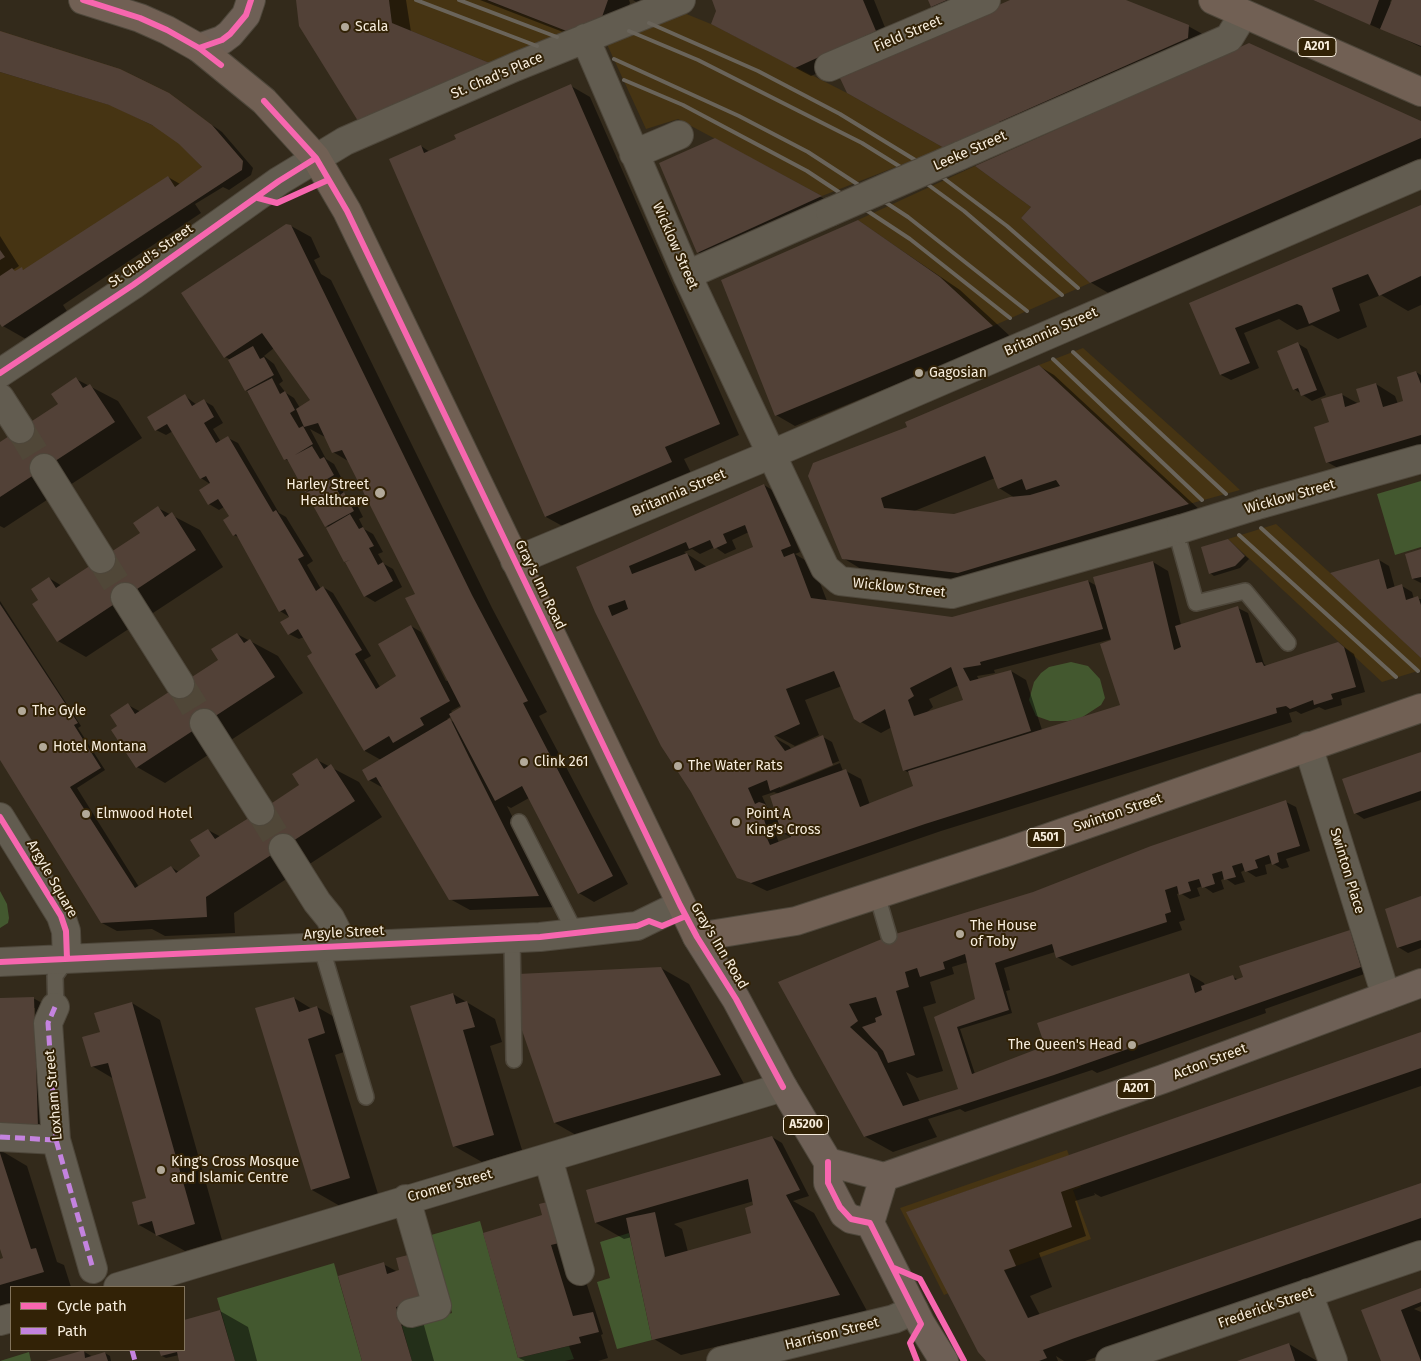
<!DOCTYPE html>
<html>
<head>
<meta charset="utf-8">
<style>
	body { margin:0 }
	#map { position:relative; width:1421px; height:1361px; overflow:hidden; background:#332a1b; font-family:"Fira Sans",sans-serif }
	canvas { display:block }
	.legend { position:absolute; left:10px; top:1286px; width:175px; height:65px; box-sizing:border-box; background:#322206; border:1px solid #81735c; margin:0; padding:6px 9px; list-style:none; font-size:15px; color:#f7eddd }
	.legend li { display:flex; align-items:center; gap:10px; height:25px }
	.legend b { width:25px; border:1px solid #81735c }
</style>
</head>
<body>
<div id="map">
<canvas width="1421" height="1361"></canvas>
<ul class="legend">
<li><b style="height:6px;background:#f766af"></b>Cycle path</li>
<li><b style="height:6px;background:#c483df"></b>Path</li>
</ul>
</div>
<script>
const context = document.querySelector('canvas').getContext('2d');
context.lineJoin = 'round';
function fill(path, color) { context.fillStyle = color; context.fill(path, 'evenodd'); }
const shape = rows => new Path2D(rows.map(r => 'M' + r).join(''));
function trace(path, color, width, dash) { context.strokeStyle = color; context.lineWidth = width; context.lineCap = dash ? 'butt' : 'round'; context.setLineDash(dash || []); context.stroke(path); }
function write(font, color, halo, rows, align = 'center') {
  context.font = font + ' "Fira Sans",sans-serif'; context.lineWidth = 4; context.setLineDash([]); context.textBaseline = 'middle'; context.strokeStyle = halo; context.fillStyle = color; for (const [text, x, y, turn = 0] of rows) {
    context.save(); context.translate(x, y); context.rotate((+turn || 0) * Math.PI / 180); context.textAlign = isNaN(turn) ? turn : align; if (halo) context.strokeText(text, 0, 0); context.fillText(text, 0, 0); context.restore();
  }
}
fill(shape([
	[389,0,486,0,569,32,492,64,392,23],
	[679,11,711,24,847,93,944,148,822,196,678,119,646,129,605,40],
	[0,31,120,69,169,93,212,125,243,161,242,170,0,324],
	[975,166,1031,207,1021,218,1090,283,993,326,940,277,858,220],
	[1083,348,1209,461,1240,490,1189,504,1039,365],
	[1276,524,1359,599,1421,658,1421,670,1382,682,1228,539],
	[1067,1150,1081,1187,1073,1190,1091,1239,1016,1266,944,1295,900,1208]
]), '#463413');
fill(shape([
	[1421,481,1421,547,1395,555,1377,494],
	[1071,662,1088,666,1100,679,1105,698,1101,705,1081,718,1068,721,1050,721,1036,716,1029,700,1034,682,1041,673,1049,667],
	[0,891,7,904,9,918,8,923,0,928],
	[480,1221,518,1358,569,1346,574,1359,565,1361,412,1361,402,1326,452,1313,431,1235],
	[629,1233,652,1340,617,1349,597,1282,610,1278,600,1242],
	[334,1263,362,1361,235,1361,217,1298],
	[29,1352,31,1361,0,1361]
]), '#43582f');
fill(shape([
	[297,0,406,0,411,32],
	[480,0,629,0,630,3,621,28,589,42],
	[633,0,671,0,648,9],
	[713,0,874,0,890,40,811,76,727,32],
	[929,0,989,0,952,18,932,7],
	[1013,0,1122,0,1188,26,1208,37,965,158],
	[1313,0,1391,0,1390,3,1392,4,1394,0,1421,0,1421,47,1381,28,1380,29],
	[0,32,168,94,222,132,253,168,251,175,229,190,223,187,195,204,201,213,63,305,70,316,31,342,3,326,0,321,0,236,19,266,13,270,16,272,22,269,25,271,168,177,180,184,203,168,180,144,158,128,113,106,0,72],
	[571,86,590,97,739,435,684,459,691,473,566,528,546,517,391,160,421,146,430,152],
	[1421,122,1421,158,1110,294,1090,282],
	[715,140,821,197,835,205,713,260,698,252],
	[1421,206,1421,305,1408,311,1381,295,1359,304,1367,327,1338,339,1312,325,1297,330,1279,319,1244,333,1259,368,1231,380,1221,375,1191,304],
	[858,221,960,290,1011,337,795,426,776,415],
	[291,226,311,237,320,257,314,260,321,274,331,280,492,608,547,712,539,716,628,884,594,902,579,893,529,798,511,808,507,806,557,907,470,910,450,899,385,789,369,780,363,770,381,760,365,751,304,637,299,639,289,634,291,618,280,611,240,538,234,535,230,517,224,507,219,510,209,504,210,484,201,478,173,431,166,435,156,430,185,396,197,405,204,401,213,406,223,423,213,429,221,442,228,438,238,443,279,513,286,517,313,561,307,565,321,589,323,587,333,593,371,656,364,660,380,687,398,676,411,626,421,632,446,681,449,680,417,594,348,461,333,452,325,437,310,429,326,459,334,464,343,481,338,484,345,494,354,499,363,517,359,519,364,529,373,534,383,552,378,554,384,564,393,569,402,587,375,602,365,596,309,492,291,462,285,459,229,359,225,357],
	[274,348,312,400,300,408,294,398,286,393,279,384,283,381,274,364,264,356],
	[462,705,463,708,453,713,451,711],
	[452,716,456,723,447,719],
	[1297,343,1307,349,1326,395,1312,401,1294,389],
	[1039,366,1054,375,1202,512,986,589,871,575,843,558,909,428],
	[995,478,999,488,1015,498,955,516,912,512],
	[1416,372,1421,375,1421,451,1347,473,1327,462,1330,423,1341,394,1359,404,1376,384,1395,396,1398,404,1405,402],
	[76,379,118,401,142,438,4,528,0,526,0,444,59,405],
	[764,485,774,491,800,552,795,554,813,565,827,601,952,619,1088,581,1097,586,1153,562,1168,571,1181,625,1238,608,1248,613,1264,664,1267,666,1338,643,1354,654,1365,692,1341,699,1342,705,1325,710,1319,707,1301,714,1296,711,1289,713,1292,722,941,831,767,891,738,877,578,567],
	[749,532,755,548,707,567,684,552,692,549,700,554,715,547,725,554,736,549,732,540],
	[1112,639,1121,706,1042,730,1026,680,1011,671,979,680,977,676,995,673,994,670],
	[959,685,964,701,925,714,933,707,929,699],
	[842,686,861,722,881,733,892,727,904,770,911,774,915,787,870,805,861,779,846,771,843,771,832,742,823,737,793,751,789,746,768,734,769,732,795,746,819,735,805,700],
	[839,761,840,763,780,788,780,785],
	[774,792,779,794,776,812,767,807,762,796],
	[781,827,783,833,792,838,779,843,776,835,781,834,778,828],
	[158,508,200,530,223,567,86,657,58,641,39,600,49,578,62,586,141,534],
	[1227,540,1249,559,1240,568,1214,576,1210,573],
	[1421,550,1421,583,1413,579],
	[1379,560,1389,566,1395,588,1402,586,1412,592,1414,599,1421,599,1421,657,1333,574],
	[0,601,81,726,78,728,105,770,77,788,139,887,171,867,179,872,202,856,208,830,221,837,301,785,317,760,359,782,382,817,234,913,235,933,165,936,152,929,117,931,102,923,0,757],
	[237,634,278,656,303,693,165,783,137,767,119,726,128,705,141,712,220,660],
	[1421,752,1421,800,1364,819,1355,813],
	[1286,802,1296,807,1310,851,1286,859,1289,867,1282,869,1272,863,1265,865,1267,874,1256,877,1245,870,1241,872,1245,882,1235,885,1225,878,1221,880,1224,889,1213,893,1203,886,1197,888,1200,896,1190,899,1180,893,1177,894,1185,920,1179,922,1182,930,1072,966,1057,957,1055,952,1004,968,1010,990,1006,991,1012,1013,960,1029,975,1074,1046,1047,1189,974,1204,983,1205,986,1233,977,1239,980,1350,931,1359,937,1370,972,1265,1009,1266,1013,1097,1073,1092,1070,965,1112,960,1109,928,1119,937,1137,893,1152,864,1136,780,983],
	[968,962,977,999,936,1018,959,1090,920,1102,906,1072,917,1078,943,1071,923,1007,936,1003,930,982,954,974,952,967],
	[1421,897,1421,948,1408,953,1398,947],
	[661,968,689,984,748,1091,583,1139,555,1123],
	[453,994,495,1019,502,1042,490,1046,522,1150,482,1162,454,1146],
	[33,998,53,1009,53,1135,0,1127,0,999],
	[33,1008,35,1008,37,1042,34,1042],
	[294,998,312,1009,317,1007,345,1023,353,1049,335,1055,378,1194,340,1206,312,1190],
	[132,1003,160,1020,222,1240,185,1251,139,1225,133,1202,147,1198,114,1079,92,1066,102,1033],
	[1421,1033,1421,1086,1101,1197,1094,1193,1095,1195,1075,1201,1086,1236,1039,1253,1052,1287,1030,1296,1040,1315,1421,1184,1421,1244,1085,1361,1064,1361,1056,1356,1058,1361,987,1361,907,1212],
	[772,1137,782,1143,809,1196,793,1201,814,1213,867,1311,681,1355,654,1339,632,1237,624,1239,596,1223,588,1191],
	[754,1201,753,1234,688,1252,682,1229,674,1224],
	[0,1150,27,1166,57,1262,64,1265,71,1287,11,1287,11,1305,0,1309,0,1260,4,1259,0,1245],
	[544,1216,570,1233,603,1334,601,1335,608,1358,598,1361,525,1361,519,1358],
	[408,1256,425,1303,418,1304,434,1361,363,1361,383,1264,398,1272,401,1271],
	[1421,1289,1421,1306,1414,1309,1421,1312,1421,1361,1382,1361,1362,1311],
	[220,1311,248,1327,257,1361,181,1361,179,1355,166,1358,162,1356,160,1350,184,1350,184,1321],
	[1289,1344,1317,1361,1240,1361],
	[83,1351,93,1357,105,1353,110,1356,111,1361,49,1361]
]), '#0007');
fill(shape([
	[296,0,389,0,392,23,492,64,358,121,299,26],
	[487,0,608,0,602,17,569,32],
	[712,0,863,0,876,31,795,68,711,24,716,11],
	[928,0,947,0,931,7],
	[1010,0,1126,0,1189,25,1188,38,999,122,1001,127,944,148,847,93,839,76],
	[1313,0,1379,0,1370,25],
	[1392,0,1421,0,1421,46,1380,29],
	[0,31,120,69,169,93,212,125,243,161,242,170,2,327,0,324,0,276,12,268,15,271,22,267,23,270,168,176,175,187,202,167,179,144,152,125,109,105,0,72],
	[1249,43,1421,121,1421,138,1090,283,1021,218,1031,207,975,166],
	[571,84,720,424,665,447,672,462,545,517,389,159,421,145,424,153,456,139,454,135],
	[715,138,822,196,697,253,659,163],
	[1421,205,1421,276,1379,296,1368,274,1332,288,1340,311,1309,324,1302,306,1297,304,1235,328,1250,363,1220,375,1189,303],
	[858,220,940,277,993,326,775,416,721,280],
	[286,224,291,225,472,595,528,701,523,703,613,876,578,894,522,786,495,801,449,714,461,707,405,598,415,594,342,450,332,453,318,423,304,427,296,409,310,400,262,333,224,358,181,293],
	[0,250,5,257,0,260],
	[1298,342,1317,390,1301,396,1298,388,1293,390,1277,351],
	[253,346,260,359,264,357,274,375,245,391,228,360],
	[1039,365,1189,504,958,573,842,559,808,476,813,463,907,427,905,422],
	[985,456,998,489,1022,479,1026,490,1056,480,1060,486,1030,495,1010,497,954,514,884,508,881,498],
	[1416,371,1421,384,1421,435,1326,463,1314,427,1329,422,1321,399,1342,393,1345,407,1360,402,1356,389,1376,383,1383,407,1403,401,1397,377],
	[76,377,83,388,90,384,115,422,0,497,0,442,58,404,51,394],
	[272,378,280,394,285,391,295,410,290,413,299,428,303,426,313,444,295,455,312,446,320,459,324,457,334,475,305,492,287,459,284,460,247,391],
	[185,394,192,406,204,399,214,417,204,423,216,443,228,436,273,512,276,510,304,556,298,559,316,591,323,586,362,650,355,654,376,689,396,676,378,644,411,625,450,701,420,718,424,725,393,743,389,736,364,751,307,656,312,653,298,629,288,635,280,622,289,617,285,609,279,612,236,534,233,536,223,520,229,516,218,499,208,505,199,490,210,483,206,476,200,479,167,424,155,431,147,417],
	[331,479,340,495,344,492,354,511,325,527,306,493],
	[764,484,791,546,781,550,784,557,794,553,811,598,952,617,1088,580,1103,629,980,662,981,665,963,668,970,681,1011,670,1031,731,903,771,885,709,860,723,854,719,834,671,786,689,800,724,774,736,785,751,823,735,833,765,770,791,767,780,748,788,755,804,759,802,765,804,769,811,768,818,764,819,766,826,762,827,770,845,791,837,790,832,782,834,770,796,846,769,860,807,913,786,908,771,1120,705,1100,644,1111,640,1093,577,1153,561,1174,650,1181,647,1175,626,1238,606,1256,663,1262,662,1264,666,1338,642,1344,647,1356,687,1331,694,1333,699,1314,705,1313,700,1290,709,1286,706,1276,708,1277,713,925,824,751,883,737,878,691,792,661,746,595,612,576,567],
	[745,525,753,547,695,571,687,553,632,574,629,566,686,542,689,549,710,540,714,549,727,543,723,534],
	[625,600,628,609,612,616,608,606],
	[951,667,963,700,914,716,908,700,914,696,910,688],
	[158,506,165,517,172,512,196,550,57,642,32,604,38,600,31,589,49,577,56,588,140,533,133,523],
	[350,514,359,529,363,527,374,546,369,548,378,565,383,562,393,581,364,597,345,562,350,560,344,562,326,528],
	[1228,539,1245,556,1235,566,1209,574,1201,547],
	[1421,549,1421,577,1412,579,1405,554],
	[1379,559,1387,589,1402,584,1406,600,1418,596,1421,605,1421,658,1330,573],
	[0,604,78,723,74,725,101,768,70,787,135,888,171,866,176,873,200,856,190,840,208,829,215,839,260,811,299,785,292,774,317,758,324,769,331,764,355,801,206,897,207,917,101,923,0,760],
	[237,633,244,643,250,639,275,677,136,768,111,730,117,726,110,715,128,703,135,714,218,660,211,649],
	[450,718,469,757,539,896,449,900,376,777,368,781,362,770],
	[1421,752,1421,791,1354,814,1342,779],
	[1286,800,1300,846,1277,853,1279,862,1272,865,1269,855,1255,860,1258,868,1245,872,1242,863,1232,866,1236,877,1224,880,1222,871,1212,874,1215,884,1202,888,1199,879,1188,882,1191,891,1179,895,1177,886,1165,890,1171,912,1165,914,1167,922,1056,958,1052,944,995,963,1009,1010,957,1027,972,1074,1045,1046,1037,1023,1189,973,1195,993,1202,990,1201,986,1233,975,1235,980,1243,977,1239,966,1350,930,1361,967,1054,1075,864,1137,778,982,889,936,1033,892,1151,846],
	[965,954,975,999,934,1017,958,1089,903,1106,877,1052,850,1027,858,1021,849,1004,876,997,882,1015,875,1018,876,1022,862,1027,883,1051,888,1063,915,1055,896,991,909,987,905,972,917,968,920,977,945,969,943,962],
	[1421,896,1421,940,1397,948,1385,909],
	[661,967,721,1075,554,1123,516,1013,518,974],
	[453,993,456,1004,467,1001,475,1027,463,1030,494,1135,453,1147,410,1006],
	[34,997,38,1127,0,1123,0,998],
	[294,997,299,1012,317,1006,325,1033,308,1039,350,1178,311,1190,255,1008],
	[132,1002,195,1224,156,1236,152,1221,138,1225,132,1202,146,1198,108,1063,91,1067,82,1037,100,1032,94,1013],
	[1421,1032,1421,1068,1061,1192,1072,1227,1009,1250,1016,1266,1004,1270,1028,1318,1421,1183,1421,1218,1072,1339,1043,1350,1047,1358,1039,1361,986,1361,978,1352,906,1212],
	[772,1136,800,1190,786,1195,840,1295,652,1340,626,1218,655,1212,665,1257,751,1233,745,1208,753,1205,748,1179,595,1223,586,1190],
	[0,1153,31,1249,36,1248,44,1272,0,1285,0,1259,3,1258,0,1249],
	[551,1201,563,1242,551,1245,573,1316,593,1312,599,1332,579,1337,581,1343,518,1358,483,1233,542,1215,539,1204],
	[408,1255,421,1301,396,1307,412,1361,362,1361,338,1276,384,1262,387,1274,399,1270,396,1258],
	[1421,1288,1421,1302,1401,1310,1421,1361,1381,1361,1361,1310],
	[220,1310,235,1361,179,1361,177,1352,161,1356,159,1350,184,1350,184,1320],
	[1289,1343,1295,1361,1237,1361],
	[84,1350,85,1358,105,1352,108,1361,46,1361]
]), '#524137');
trace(shape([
	[20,429,44,468],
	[101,559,125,597],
	[180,684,204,723],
	[260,811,283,848]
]), '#504738', 28, [28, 14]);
const lane = shape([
	[1176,531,1196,603,1245,591,1288,643],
	[519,822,576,934],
	[877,895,889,936],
	[512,937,514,1060],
	[321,946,366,1097],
	[56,1014,55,976,67,959]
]);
const street = shape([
	[585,38,687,275,825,568,840,581,952,594,1181,529],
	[829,67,986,0],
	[634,154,679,135],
	[959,156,1229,38,1243,15],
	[687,275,830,212],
	[0,373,133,285,279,181,345,141,515,67,681,0],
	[0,398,20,429],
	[44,468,101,559],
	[1261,504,1421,459],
	[515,561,772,454,1421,174],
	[125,597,180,684],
	[204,723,260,811],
	[1308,746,1386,996],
	[0,817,61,916,66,931,67,959],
	[283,848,317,902,330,918,344,945],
	[0,962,540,937,637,926,680,905],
	[55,1007,48,1023,56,1140,93,1269],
	[0,1137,56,1140],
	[548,1158,580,1271],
	[406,1199,437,1306,411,1313],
	[118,1287,783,1087],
	[1308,1293,1333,1361],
	[0,1321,11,1318],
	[721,1361,894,1319,914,1310],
	[1110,1361,1421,1255]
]);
const primary = shape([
	[199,48,222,40,230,34,246,15,251,0],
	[697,937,736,999,783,1087,828,1162],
	[828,1162,884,1177,1163,1079,1421,983],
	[828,1162,828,1183,844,1214,851,1219,870,1223],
	[870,1223,921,1324,944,1361],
	[870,1223,884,1177]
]);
const highway = shape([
	[83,0,140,18,167,30,199,48,264,101,316,158,347,211,697,937,796,921,1007,852,1421,708],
	[1213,0,1421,92]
]);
trace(lane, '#4e473b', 18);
trace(street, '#4e473b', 30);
trace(primary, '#4e473b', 30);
trace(highway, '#4e473b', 30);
trace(lane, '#625c50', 15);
trace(street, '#625c50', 28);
trace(primary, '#6e6056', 28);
trace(highway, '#716054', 28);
trace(shape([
	[416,0,537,46],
	[459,0,557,37],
	[649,23,758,71,840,114,938,174,1007,226,1078,288],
	[629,31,698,60,862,143,923,181,964,211,1062,295],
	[614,59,739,116,808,152,908,217,1027,311],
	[624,80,683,105,807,171,910,239,1010,318],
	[1073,352,1226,494],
	[1053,359,1202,500],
	[1261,528,1418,671],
	[1239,535,1396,677]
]), '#6a645a', 4);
const streetBridge = shape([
	[830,212,959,156],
	[1181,529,1261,504]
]);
trace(streetBridge, '#4e473b', 30, []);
trace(streetBridge, '#625c50', 28);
trace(shape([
	[55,1007,48,1023,56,1140,93,1269],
	[0,1137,56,1140],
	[132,1350,135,1361]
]), '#c483df', 5, [10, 5]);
trace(shape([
	[83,0,140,18,167,30,199,48,221,65],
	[199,48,222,40,230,34,246,15,251,0],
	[264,101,316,158,347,211,680,905,697,937,736,999,783,1087],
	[258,198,277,203,328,180],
	[0,373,133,285,279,181,316,158],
	[0,817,61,916,66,931,67,959],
	[0,962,540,937,637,926,649,921,662,926,686,916],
	[828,1162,828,1183,840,1207,851,1219,870,1223,921,1324,910,1343,917,1361],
	[894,1268,920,1279,964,1361]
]), '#f766af', 6);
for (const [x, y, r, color] of [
	[345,27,5,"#b2a999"],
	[919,373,5,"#b2a999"],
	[380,493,6,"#b2a999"],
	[22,711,5,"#b2a999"],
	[43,747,5,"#b2a999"],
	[524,762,5,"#b2a999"],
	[678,766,5,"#b2a999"],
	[86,814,5,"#b2a999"],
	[736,822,5,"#b2a999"],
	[960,934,5,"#b2a999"],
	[1132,1045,5,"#b2a999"],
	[161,1170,5,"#b2a999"]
]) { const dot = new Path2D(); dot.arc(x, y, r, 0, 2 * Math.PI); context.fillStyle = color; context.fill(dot); trace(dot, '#322206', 2); }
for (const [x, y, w] of [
	[1317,47,38],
	[1046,838,38],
	[1136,1089,38],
	[806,1125,45]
]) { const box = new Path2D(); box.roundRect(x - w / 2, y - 9.5, w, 19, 4); context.fillStyle = '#322206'; context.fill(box); trace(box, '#f7eddd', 1); }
write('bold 12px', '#f7eddd', null, [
	["A201",1317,47],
	["A501",1046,838],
	["A201",1136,1089],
	["A5200",806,1125]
]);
write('14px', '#f7eddd', '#322206', [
	["Scala",355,27],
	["Gagosian",929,373],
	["Harley Street",369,485,"right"],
	["Healthcare",369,501,"right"],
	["The Gyle",32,711],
	["Hotel Montana",53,747],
	["Clink 261",534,762],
	["The Water Rats",688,766],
	["Elmwood Hotel",96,814],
	["Point A",746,814],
	["King's Cross",746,830],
	["The House",970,926],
	["of Toby",970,942],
	["The Queen's Head",1122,1045,"right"],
	["King's Cross Mosque",171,1162],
	["and Islamic Centre",171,1178]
], 'left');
write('14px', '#f7eddd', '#322206', [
	["Field Street",908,34,-23],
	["St. Chad's Place",497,76,-23],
	["Leeke Street",970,151,-24],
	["Wicklow Street",675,246,66],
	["St Chad's Street",151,256,-35],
	["Britannia Street",1051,332,-24],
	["Britannia Street",679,493,-23],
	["Wicklow Street",1290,497,-16],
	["Gray's Inn Road",540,585,64],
	["Wicklow Street",899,588,6],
	["Swinton Street",1118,813,-19],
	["Swinton Place",1347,871,73],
	["Argyle Square",52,879,60],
	["Argyle Street",344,933,-3],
	["Gray's Inn Road",719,946,59],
	["Acton Street",1210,1062,-21],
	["Loxham Street",54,1095,-95],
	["Cromer Street",450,1186,-16],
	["Frederick Street",1266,1308,-19],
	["Harrison Street",832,1334,-14]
]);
</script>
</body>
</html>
